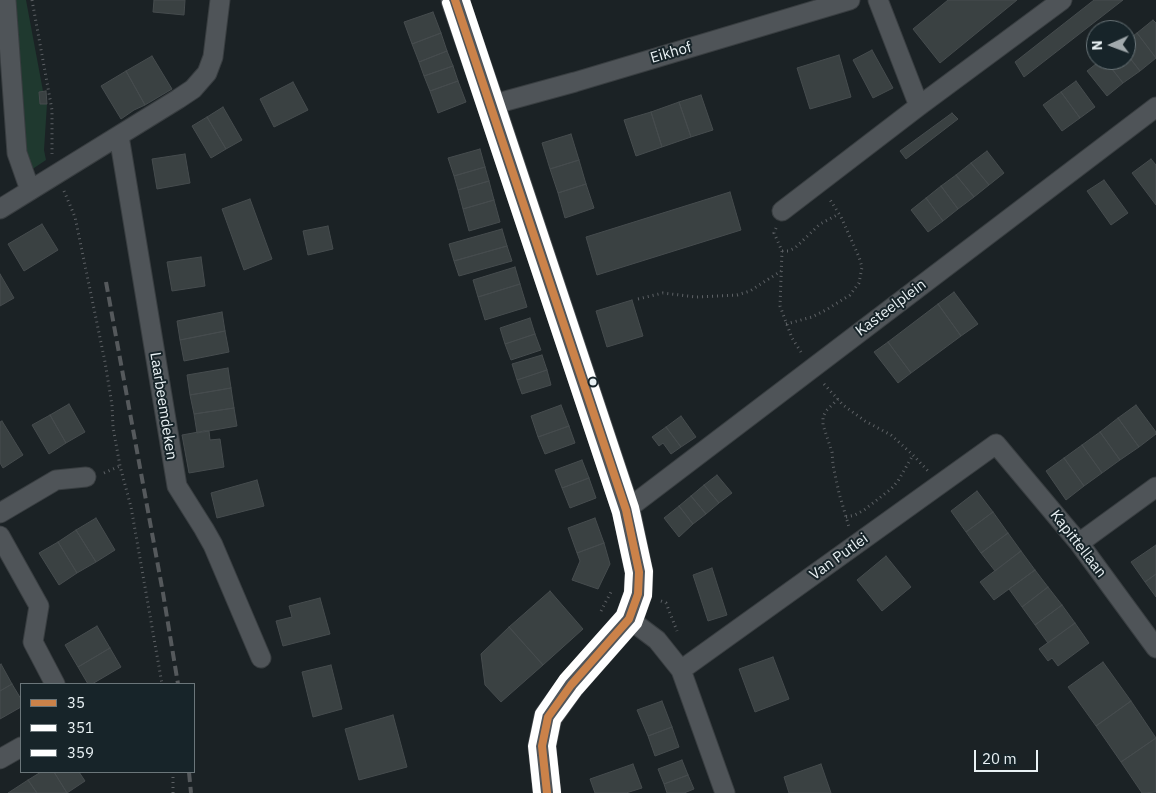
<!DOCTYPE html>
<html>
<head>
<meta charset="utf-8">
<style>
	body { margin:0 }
	#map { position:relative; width:1156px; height:793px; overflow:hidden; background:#1b2225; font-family:"IBM Plex Sans",sans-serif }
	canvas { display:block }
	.legend { position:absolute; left:20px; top:683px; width:175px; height:90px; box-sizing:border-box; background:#172429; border:1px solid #6b767a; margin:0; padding:6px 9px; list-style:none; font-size:15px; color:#e9f1f4 }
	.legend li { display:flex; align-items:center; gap:10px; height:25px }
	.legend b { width:25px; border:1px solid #6b767a }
	.north { position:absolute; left:1086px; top:20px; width:50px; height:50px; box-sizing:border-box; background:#172429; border:1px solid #6b767a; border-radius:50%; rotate:268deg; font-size:14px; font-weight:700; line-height:20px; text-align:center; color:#e9f1f4 }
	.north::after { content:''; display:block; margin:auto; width:18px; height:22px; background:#a1a9ac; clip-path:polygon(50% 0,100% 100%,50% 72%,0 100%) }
	.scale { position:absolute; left:974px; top:750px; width:64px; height:22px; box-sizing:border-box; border:2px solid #e9f1f4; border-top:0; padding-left:6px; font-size:15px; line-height:18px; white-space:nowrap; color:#e9f1f4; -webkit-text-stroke:4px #172429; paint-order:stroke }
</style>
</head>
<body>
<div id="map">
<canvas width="1156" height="793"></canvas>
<ul class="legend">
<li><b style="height:6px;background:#cb8249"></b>35</li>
<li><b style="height:6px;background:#fff"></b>351</li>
<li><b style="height:6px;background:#fff"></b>359</li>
</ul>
<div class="north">N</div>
<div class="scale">20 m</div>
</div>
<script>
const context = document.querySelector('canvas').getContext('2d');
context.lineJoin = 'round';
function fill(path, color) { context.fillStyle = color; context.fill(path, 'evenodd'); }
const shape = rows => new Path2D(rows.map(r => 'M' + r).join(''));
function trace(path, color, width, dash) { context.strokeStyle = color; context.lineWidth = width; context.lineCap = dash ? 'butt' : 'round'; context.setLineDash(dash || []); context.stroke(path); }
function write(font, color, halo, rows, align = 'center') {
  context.font = font + ' "IBM Plex Sans",sans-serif'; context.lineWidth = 4; context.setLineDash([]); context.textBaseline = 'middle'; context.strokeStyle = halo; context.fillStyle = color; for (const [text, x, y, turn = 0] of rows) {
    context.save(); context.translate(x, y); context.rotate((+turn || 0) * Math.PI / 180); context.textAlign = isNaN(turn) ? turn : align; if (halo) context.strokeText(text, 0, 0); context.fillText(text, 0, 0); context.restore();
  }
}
fill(shape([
	[12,0,26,0,43,91,39,92,40,104,47,104,44,150,46,160,34,168,30,169,25,164]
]), '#1f392f');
const building = shape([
	[154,0,185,0,184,15,153,12,154,0],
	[948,0,1017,0,940,63,913,29,948,0],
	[1094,0,1123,0,1024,77,1015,62,1094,0],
	[433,12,441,33,412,44,404,22,433,12],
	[1153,20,1156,23,1156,58,1137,33,1153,20],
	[441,33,447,51,419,62,412,44,441,33],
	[1137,33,1156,58,1140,71,1126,53,1126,41,1137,33],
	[872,50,893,88,873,98,853,60,872,50],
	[447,51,453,66,424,76,419,62,447,51],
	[1126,53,1140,71,1123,83,1105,60,1126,60,1126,53],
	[839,55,851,97,810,109,797,68,839,55],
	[152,56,172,89,145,105,126,71,152,56],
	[1101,60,1105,60,1123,83,1107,96,1087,71,1101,60],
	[453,66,458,81,430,91,424,76,453,66],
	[126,71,145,105,134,110,121,119,101,86,126,71],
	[458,81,466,102,438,113,430,91,458,81],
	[1076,81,1095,107,1080,118,1061,92,1076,81],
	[293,82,308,110,274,127,260,99,293,82],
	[46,91,47,104,40,104,39,92,46,91],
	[1061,92,1080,118,1062,131,1043,105,1061,92],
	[701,95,713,130,691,137,679,102,701,95],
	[679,102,691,137,662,147,651,112,679,102],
	[223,107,242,140,226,149,207,117,223,107],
	[651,112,662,147,636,156,624,120,651,112],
	[952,113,958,119,906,159,900,151,952,113],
	[207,117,226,149,211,158,192,126,207,117],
	[571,134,579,160,550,169,542,143,571,134],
	[480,149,485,167,454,176,448,158,480,149],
	[987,151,1004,173,989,185,971,163,987,151],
	[185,154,190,183,157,189,152,159,185,154],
	[1151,159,1156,165,1156,205,1132,173,1151,159],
	[579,160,586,184,558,193,550,169,579,160],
	[971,163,989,185,974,197,956,175,971,163],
	[485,167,489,181,458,190,454,176,485,167],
	[956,175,974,197,958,209,941,186,956,175],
	[1104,180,1128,213,1111,225,1087,191,1104,180],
	[489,181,494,200,463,209,458,190,489,181],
	[586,184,594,208,565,218,558,193,586,184],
	[941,186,958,209,943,221,926,198,941,186],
	[730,192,741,230,597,275,586,237,730,192],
	[926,198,943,221,928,232,911,210,926,198],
	[250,199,272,259,244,270,222,209,250,199],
	[494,200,500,222,469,231,463,209,494,200],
	[42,224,58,250,24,271,8,244,42,224],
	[328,226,333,249,308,255,303,231,328,226],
	[502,229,507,246,454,261,449,244,502,229],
	[507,246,512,261,459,276,454,261,507,246],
	[201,257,205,286,172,291,167,262,201,257],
	[515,267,520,284,478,297,473,280,515,267],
	[0,274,14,298,0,306,0,274],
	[520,284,527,307,485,320,478,297,520,284],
	[954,292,978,324,961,336,938,304,954,292],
	[632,300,643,336,607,347,596,311,632,300],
	[938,304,961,336,911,373,888,342,938,304],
	[222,312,225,331,180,340,177,321,222,312],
	[530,318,535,334,505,344,500,328,530,318],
	[225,331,229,352,184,361,180,340,225,331],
	[535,334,541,350,511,360,505,344,535,334],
	[888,342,911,373,898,383,874,352,888,342],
	[542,355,547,370,517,380,512,364,542,355],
	[228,368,231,388,190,395,187,375,228,368],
	[547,370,551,385,522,394,517,380,547,370],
	[231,388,234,408,194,414,190,395,231,388],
	[69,404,85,432,66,443,50,415,69,404],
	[561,405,569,426,538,437,531,416,561,405],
	[1136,405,1156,432,1156,434,1139,447,1118,418,1136,405],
	[234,408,237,426,197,433,194,414,234,408],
	[50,415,66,443,49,454,32,425,50,415],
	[681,416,696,437,681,447,666,427,681,416],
	[1118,418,1139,447,1120,460,1100,432,1118,418],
	[2,421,23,455,3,468,0,463,0,422,2,421],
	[569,426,575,443,545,454,538,437,569,426],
	[666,427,681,447,671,454,663,443,659,446,652,437,666,427],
	[204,431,209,431,210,440,220,439,224,467,189,473,182,435,204,431],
	[1100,432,1120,460,1102,473,1082,445,1100,432],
	[1082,445,1102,473,1084,486,1064,458,1082,445],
	[1064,458,1084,486,1066,500,1046,471,1064,458],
	[582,460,589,478,562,488,555,470,582,460],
	[717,475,732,493,719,503,704,485,717,475],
	[589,478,596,498,570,508,562,488,589,478],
	[257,480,264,506,217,518,211,493,257,480],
	[704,485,719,503,706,514,691,496,704,485],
	[977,491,993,512,966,532,951,511,977,491],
	[691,496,706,514,693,524,679,506,691,496],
	[679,506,693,524,679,537,664,518,679,506],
	[993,512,1008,533,981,553,966,532,993,512],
	[96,518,115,550,96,562,76,530,96,518],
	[595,518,604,543,577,553,568,528,595,518],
	[76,530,96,562,77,573,58,542,76,530],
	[1008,533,1021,551,995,571,981,553,1008,533],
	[58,542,77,573,59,585,39,553,58,542],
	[604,543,610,564,598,589,572,580,580,561,577,553,604,543],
	[1156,545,1156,574,1145,582,1131,562,1156,545],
	[1021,551,1035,570,994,600,980,582,1021,551],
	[886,556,911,587,882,611,857,580,886,556],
	[712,568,727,615,708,621,693,575,712,568],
	[1035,570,1048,587,1022,607,1009,589,1035,570],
	[1156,574,1156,597,1145,582,1156,574],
	[1048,587,1062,605,1035,625,1022,607,1048,587],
	[550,591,583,629,543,665,509,627,550,591],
	[320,598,330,634,283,646,276,621,292,617,289,606,320,598],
	[1062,605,1075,623,1048,643,1035,625,1062,605],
	[1075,623,1089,643,1058,666,1052,658,1048,661,1039,649,1075,623],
	[97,626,110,648,78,667,65,645,97,626],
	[509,627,543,665,501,702,485,685,481,654,509,627],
	[110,648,121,667,92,684,88,684,78,667,110,648],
	[773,657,789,699,755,712,739,669,773,657],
	[1103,662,1131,701,1096,726,1068,687,1103,662],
	[1,664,12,684,0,691,0,665,1,664],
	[331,665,342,709,313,717,302,672,331,665],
	[12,684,21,699,21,707,0,719,0,691,12,684],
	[662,701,672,727,648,736,637,710,662,701],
	[1131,701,1156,738,1121,762,1096,726,1131,701],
	[393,715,407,767,359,780,345,729,393,715],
	[672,727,679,747,655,756,648,736,672,727],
	[1156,738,1156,792,1142,793,1121,762,1156,738],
	[682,760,688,775,664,784,658,769,682,760],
	[633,764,642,788,626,793,595,793,590,779,633,764],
	[821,764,831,793,789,793,784,777,821,764],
	[41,772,54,772,67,793,37,793,28,780,41,772],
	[54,772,79,772,85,781,67,793,54,772],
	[688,775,694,789,684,793,667,793,664,784,688,775],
	[28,780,37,793,8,793,28,780]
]);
fill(building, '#3a4142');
trace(building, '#464c4e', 1);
const street = shape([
	[6,0,17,153,30,190],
	[878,0,919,106],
	[491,105,575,82,850,0],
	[119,136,177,486,204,529,213,545,261,658],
	[0,209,178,99,193,89,207,73,213,57,220,0],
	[782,211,919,106,1062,0],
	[626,510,1156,107],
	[0,513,56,480,86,477],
	[0,536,39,606,33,642,55,684],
	[1079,543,1156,487],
	[629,619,657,640,681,670,725,793],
	[681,670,996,444,1079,543,1156,648],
	[0,759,21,747]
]);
const secondary = shape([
	[455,0,491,105,626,510,639,572,638,594,629,619,571,685,548,717,542,746,547,793]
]);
trace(street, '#393e41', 21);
trace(secondary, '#393e41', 29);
trace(shape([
	[32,0,52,110,52,154],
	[64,191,75,217,105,362,112,405,113,427,120,466,131,507,162,684],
	[776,228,774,233,782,251,780,306,792,338,801,352],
	[782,251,788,251,795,248,820,224,839,214],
	[638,299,663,293,696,297,737,295,750,291,781,271],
	[786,324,812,317,826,310,850,295,859,283,862,267,859,257,841,217,829,198],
	[824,384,843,405,865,421,891,435,913,455,928,471],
	[838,399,826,411,823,417,823,425,832,452,833,465,839,493,849,527],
	[104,473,120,466],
	[846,517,855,515,864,510,891,489,898,481,913,455],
	[661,601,666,603,677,631],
	[601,611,612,590],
	[173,793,173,772]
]), '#5d6165', 3, [1, 4]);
trace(street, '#4f5458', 19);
trace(secondary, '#50555a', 28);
trace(shape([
	[106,282,163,593,178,684],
	[189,772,191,793]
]), '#55595c', 4, [10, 5]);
trace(shape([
	[455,0,626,510,639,572,638,594,629,619,571,685,548,717,542,746,547,793]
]), '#cb8249', 8);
trace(shape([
	[446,3,616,513,629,573,628,592,620,614,563,678,539,713,532,746,537,793]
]), '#fff', 8);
trace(shape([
	[466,0,635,507,649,571,648,596,638,624,579,691,557,721,552,746,557,792]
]), '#fff', 8);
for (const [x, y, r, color] of [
	[593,382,4.5,"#e9f1f4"]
]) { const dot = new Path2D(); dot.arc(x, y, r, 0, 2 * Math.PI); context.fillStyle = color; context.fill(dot); trace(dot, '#172429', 2); }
write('15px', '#e9f1f4', '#172429', [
	["Eikhof",671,53,-16],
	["Kasteelplein",891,308,-37],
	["Laarbeemdeken",163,406,81],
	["Kapittellaan",1078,544,52],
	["Van Putlei",839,557,-36]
]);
</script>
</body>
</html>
